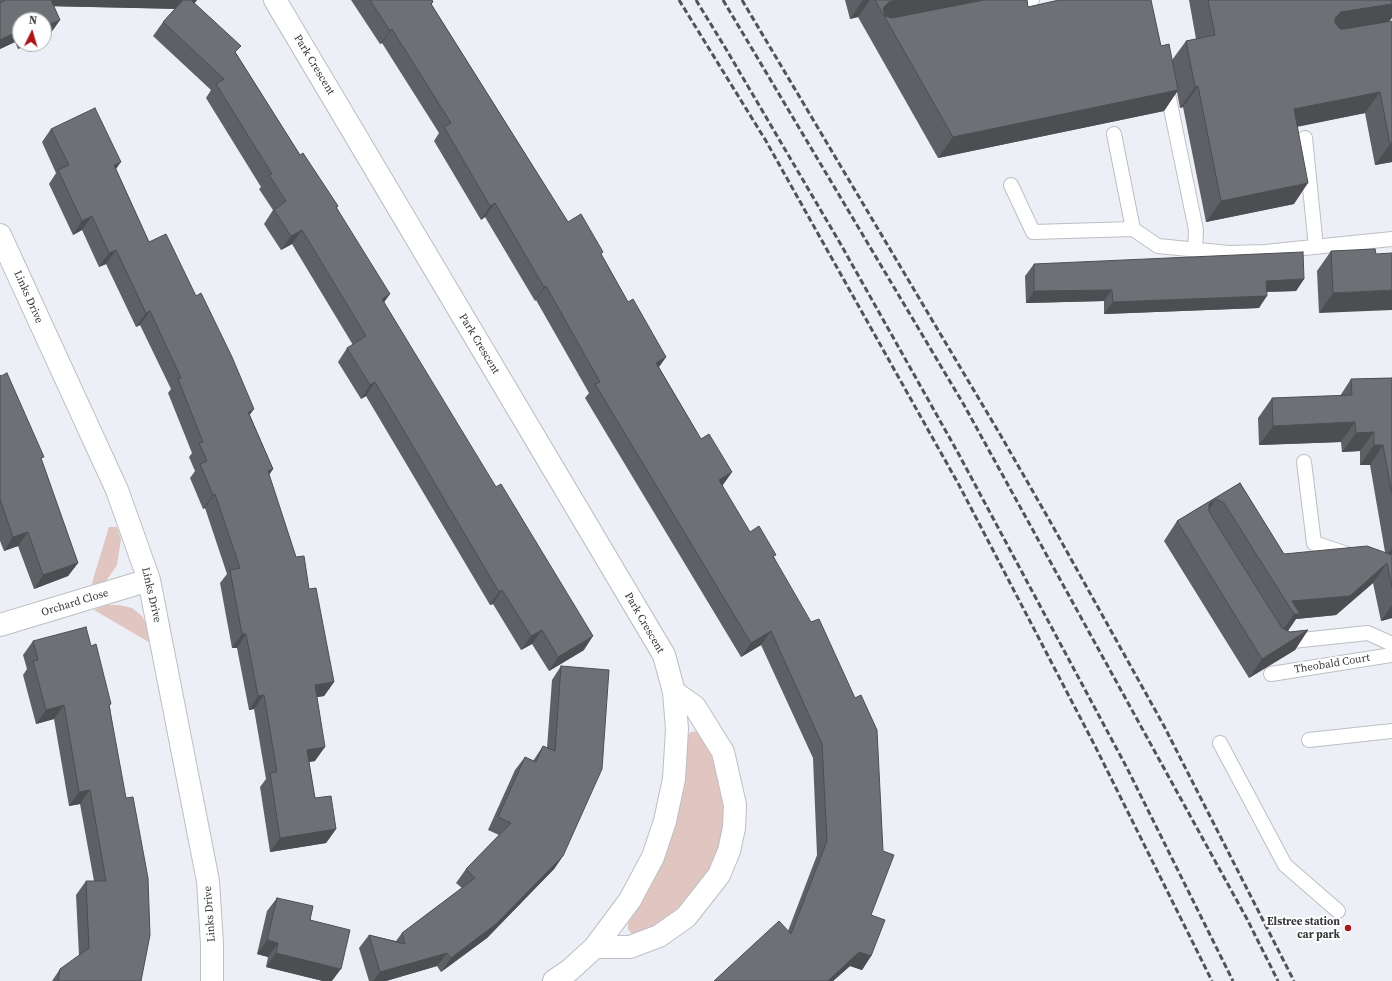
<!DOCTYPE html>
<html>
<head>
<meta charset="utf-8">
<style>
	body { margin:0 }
	#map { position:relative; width:1392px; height:981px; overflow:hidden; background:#eceff5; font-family:"Source Serif 4",serif }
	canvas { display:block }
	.north { position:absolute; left:12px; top:12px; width:40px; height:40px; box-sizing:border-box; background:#fff; border:1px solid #afafb0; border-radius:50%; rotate:5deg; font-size:11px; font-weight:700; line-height:16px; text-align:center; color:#36383a }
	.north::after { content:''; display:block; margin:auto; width:14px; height:18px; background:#a9161a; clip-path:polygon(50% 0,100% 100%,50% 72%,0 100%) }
</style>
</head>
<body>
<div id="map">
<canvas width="1392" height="981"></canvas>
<div class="north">N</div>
</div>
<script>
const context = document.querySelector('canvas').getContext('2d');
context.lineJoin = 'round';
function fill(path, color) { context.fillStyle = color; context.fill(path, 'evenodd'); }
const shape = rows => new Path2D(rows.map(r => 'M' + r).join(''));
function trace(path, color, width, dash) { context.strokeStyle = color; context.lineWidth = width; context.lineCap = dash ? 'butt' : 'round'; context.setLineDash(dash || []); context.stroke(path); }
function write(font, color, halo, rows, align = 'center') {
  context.font = font + ' "Source Serif 4",serif'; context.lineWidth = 4; context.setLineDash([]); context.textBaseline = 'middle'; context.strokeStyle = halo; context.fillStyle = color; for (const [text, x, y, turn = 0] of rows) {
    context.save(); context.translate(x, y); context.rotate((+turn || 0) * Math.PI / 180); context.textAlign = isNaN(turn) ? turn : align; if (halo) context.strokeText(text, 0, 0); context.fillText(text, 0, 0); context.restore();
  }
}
fill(shape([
	[109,527,117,527,121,539,117,565,106,581,94,587,92,583],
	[106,605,119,605,132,608,142,616,148,627,152,644,94,610],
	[698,731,719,763,726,795,725,826,718,856,699,889,682,910,663,923,640,934,632,934,628,929,628,923,638,909,653,882,668,848,684,788,687,736,691,732]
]), '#e1c5c1');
const lane = shape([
	[1009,5,1032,0],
	[1166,84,1196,230,1195,250],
	[1114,134,1133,229],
	[1305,138,1316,247],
	[1011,185,1033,232,1133,229,1158,246,1229,253,1265,252,1392,239],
	[1304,462,1314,543,1350,555],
	[1283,642,1368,633,1392,644],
	[1271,674,1392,655],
	[1309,740,1392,731],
	[1220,743,1285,865,1338,911]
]);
const street = shape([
	[275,0,664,655,674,692,677,729,674,779,665,821,653,857,630,900,595,947,570,970,554,981],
	[0,235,117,490,149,580,208,881,212,944,212,981],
	[0,625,149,580],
	[595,947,630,947,659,936,686,917,719,875,729,851,734,828,735,805,723,752,695,707,674,692]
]);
trace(lane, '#bcbfc5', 16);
trace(street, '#bcbfc5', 24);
trace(lane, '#fff', 14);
trace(street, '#fff', 22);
trace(shape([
	[679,0,766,141,959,485,1095,746,1212,981],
	[696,0,726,49,840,243,957,451,1127,768,1233,981],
	[723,0,964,405,1247,919,1278,981],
	[742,0,1001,436,1051,523,1164,726,1294,981]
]), '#515355', 3, [6, 3]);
fill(shape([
	[0,0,197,0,194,3,236,53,300,155,338,206,337,208,384,302,584,650,549,671,532,644,521,650,493,604,490,605,366,396,361,399,338,362,347,348,353,345,292,244,281,250,264,224,273,210,259,189,261,187,206,98,211,90,153,36,163,22,175,9,54,6,60,20,50,34,20,20,20,44,29,44,18,49,15,42,0,49],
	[351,0,432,0,432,5,568,222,602,255,628,302,666,357,659,367,701,439,732,472,722,486,750,532,774,557,871,915,871,956,862,970,850,966,833,981,714,981,788,931,817,855,813,758,761,645,741,657,585,398,589,393,536,300,535,301,485,217,481,220,434,141,439,133,382,43,380,44],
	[845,0,1027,0,1028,7,1161,46,1172,60,1186,41,1196,39,1189,0,1392,0,1389,21,1392,162,1375,165,1365,113,1297,127,1294,204,1206,222,1183,107,1180,108,1177,92,1164,111,938,158,858,17,850,19],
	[51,129,116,169,149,242,250,415,273,469,269,475,296,557,309,589,334,682,324,696,317,697,315,761,309,762,315,798,336,829,326,843,270,852,260,787,266,779,254,709,249,710,237,648,232,648,220,583,227,574,205,508,203,509,190,478,195,471,189,457,192,453,168,393,171,389,140,325,136,327,106,264,99,267,82,230,73,235,49,184,56,173,42,142],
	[1331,251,1376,254,1319,313,1317,271],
	[1034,264,1304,279,1296,291,1267,292,1259,308,1104,314,1104,301,1026,303,1025,276],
	[0,375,42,461,78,563,68,576,34,589,18,546,4,551,0,541],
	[1392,378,1392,618,1381,621,1373,583,1336,615,1296,619,1288,631,1290,632,1308,630,1295,650,1249,678,1164,541,1177,521,1240,483,1284,554,1385,552,1370,465,1360,465,1360,451,1342,452,1341,442,1259,445,1258,418,1272,398,1340,396,1351,379],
	[33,641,91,646,110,707,141,981,52,981,60,969,79,956,76,895,86,881,94,881,80,804,69,806,54,719,36,724,23,675,27,669,23,655],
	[561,666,563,856,554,869,487,938,441,972,437,966,386,981,369,981,359,948,369,935,396,941,402,933,462,888,456,883,466,869,499,835,488,830,515,770,525,757,533,761,543,746,547,748,552,680],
	[277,898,310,920,332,981,323,981,266,967,268,957,257,954,267,911]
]), '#5e6065');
fill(shape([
	[42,0,197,0,190,9,38,6],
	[863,0,870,0,858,17,850,19],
	[897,0,988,0,887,20,881,10,889,2],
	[1392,4,1392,18,1388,23,1327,34,1335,18,1341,12],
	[60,20,50,34,44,37,44,27],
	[392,29,382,43,380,44,390,31],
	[20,30,20,35,15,42,0,49,0,40],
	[22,44,29,44,18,49],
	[1198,86,1183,107,1180,108,1195,87],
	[1178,90,1164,111,938,158,953,137],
	[1380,92,1365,113,1279,130,1294,109],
	[1392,143,1392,162,1375,165,1390,144],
	[121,162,111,176,114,165],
	[1308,183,1294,204,1206,222,1221,201],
	[495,203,485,217,481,220,490,206],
	[92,216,82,230,73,235,82,221],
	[302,230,292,244,281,250,291,236],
	[116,250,106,264,99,267,109,253],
	[1304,279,1296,291,1258,292,1266,281],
	[546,286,536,300,535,301,544,287],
	[1112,290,1104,301,1026,303,1034,291],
	[1392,290,1392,310,1319,313,1333,293],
	[390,294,380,308,382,299],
	[1267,296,1259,308,1104,314,1113,302],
	[150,311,140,325,136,327,146,313],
	[666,357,656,371,656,363],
	[375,382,366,396,361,399,370,385],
	[254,409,244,423,248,412],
	[1355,422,1341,442,1259,445,1273,426],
	[1374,432,1360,451,1342,452,1356,433],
	[1374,445,1383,445,1370,465,1360,465],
	[273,469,263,483,268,471],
	[732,472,722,486,719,480],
	[215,494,205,508,203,509,213,495],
	[1216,499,1202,519,1209,504],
	[28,532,18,546,4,551,13,537],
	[1392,548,1392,556,1386,556],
	[78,563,68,576,34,589,43,575],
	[1387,563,1373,583,1336,615,1296,619,1286,633,1280,634,1294,614,1292,601],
	[502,590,493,604,490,605,499,592],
	[1392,605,1392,618,1381,621],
	[542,630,532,644,521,650,531,636],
	[1308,630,1295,650,1249,678,1262,659],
	[771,631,761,645,741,657,751,643],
	[242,634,246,634,237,648,232,648],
	[593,636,584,650,549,671,558,657],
	[334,682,324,696,305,699,315,685],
	[264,695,254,709,249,710,258,696],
	[64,705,54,719,36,724,46,710],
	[325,747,315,761,297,764,307,750],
	[90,790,80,804,69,806,79,792],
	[336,829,326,843,270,852,280,838],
	[563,856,554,869,487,938,441,972,451,958],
	[267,940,278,943,268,957,257,954],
	[859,952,871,956,862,970,850,966,833,981,828,981],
	[276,953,341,969,332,981,323,981,266,967],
	[447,953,437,966,386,981,373,981,380,972]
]), '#4c4e52');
const building = shape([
	[5,0,51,0,60,20,44,27,44,20,20,20,20,30,0,40,0,3,5,0],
	[183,0,191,0,241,46,235,52,300,155,303,153,338,206,336,207,390,294,382,299,496,487,501,484,593,636,558,657,542,630,531,636,502,590,499,592,375,382,370,385,347,348,366,336,302,230,291,236,274,210,286,201,269,175,272,174,216,84,224,79,163,22,183,0],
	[370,0,432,0,433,2,431,4,568,222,581,214,603,252,601,254,628,302,633,299,666,357,656,363,701,439,709,434,732,472,719,480,750,532,759,526,776,555,773,556,811,622,819,619,855,698,861,695,877,730,883,851,894,855,871,915,885,920,871,956,859,952,828,981,714,981,779,921,791,934,827,841,822,744,771,631,751,643,595,384,600,382,546,286,544,287,495,203,490,206,444,127,451,123,392,29,390,31,370,0],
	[875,0,897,0,889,2,883,8,885,16,892,18,984,0,1027,0,1028,7,1059,0,1151,0,1161,46,1169,44,1178,90,953,137,875,0],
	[1208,0,1392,0,1392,4,1341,12,1335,18,1335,23,1340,29,1344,29,1392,21,1392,143,1390,144,1380,92,1294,109,1308,183,1221,201,1198,86,1195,87,1186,41,1215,35,1208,0],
	[95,108,121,162,114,165,149,242,166,234,196,296,201,293,232,357,254,409,248,412,273,469,268,471,296,557,304,556,309,589,316,588,334,682,315,685,325,747,307,750,315,798,331,796,336,829,280,838,270,773,277,772,264,695,258,696,246,634,242,634,230,570,240,568,215,494,213,495,200,464,207,461,199,443,203,442,178,379,181,378,150,311,146,313,116,250,109,253,92,216,82,221,58,170,69,165,51,129,95,108],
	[1375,249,1376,254,1392,253,1392,290,1333,293,1331,251,1375,249],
	[1303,252,1304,279,1266,281,1267,296,1113,302,1112,290,1034,291,1034,264,1303,252],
	[7,373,44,457,41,458,78,563,43,575,28,532,13,537,0,499,0,375,1,376,7,373],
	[1392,378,1392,494,1383,445,1374,445,1374,432,1356,433,1355,422,1273,426,1272,398,1352,395,1351,379,1392,378],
	[1240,483,1284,554,1367,546,1392,555,1392,588,1387,563,1350,596,1292,601,1300,614,1294,614,1224,503,1216,499,1209,504,1209,512,1282,628,1290,632,1308,630,1262,659,1177,521,1240,483],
	[86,627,91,646,96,644,111,704,109,705,126,798,133,797,148,878,150,935,141,981,58,981,60,969,89,948,86,881,106,881,90,790,79,792,64,705,46,710,33,661,38,660,33,641,86,627],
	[561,666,609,670,602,769,563,856,496,924,451,958,447,953,380,972,369,935,405,944,402,933,475,878,466,869,511,823,498,817,525,757,536,762,543,746,555,751,561,666],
	[277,898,313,906,310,920,350,930,341,969,276,953,278,943,267,940,277,898]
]);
fill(building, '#6d7075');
trace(building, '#4c4e52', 1);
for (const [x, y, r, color] of [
	[1348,928,4,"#a9161a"]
]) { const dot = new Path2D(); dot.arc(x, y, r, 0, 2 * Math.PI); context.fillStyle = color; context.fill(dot); trace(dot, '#fff', 1.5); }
write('11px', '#36383a', '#fff', [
	["Park Crescent",314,65,59],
	["Links Drive",28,297,66],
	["Park Crescent",479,344,59],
	["Links Drive",151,595,77],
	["Orchard Close",75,603,-17],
	["Park Crescent",644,623,60],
	["Theobald Court",1332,664,-9],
	["Links Drive",210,914,-94]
]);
write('bold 11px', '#36383a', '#fff', [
	["Elstree station",1340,922],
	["car park",1340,935]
], 'right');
</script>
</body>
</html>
